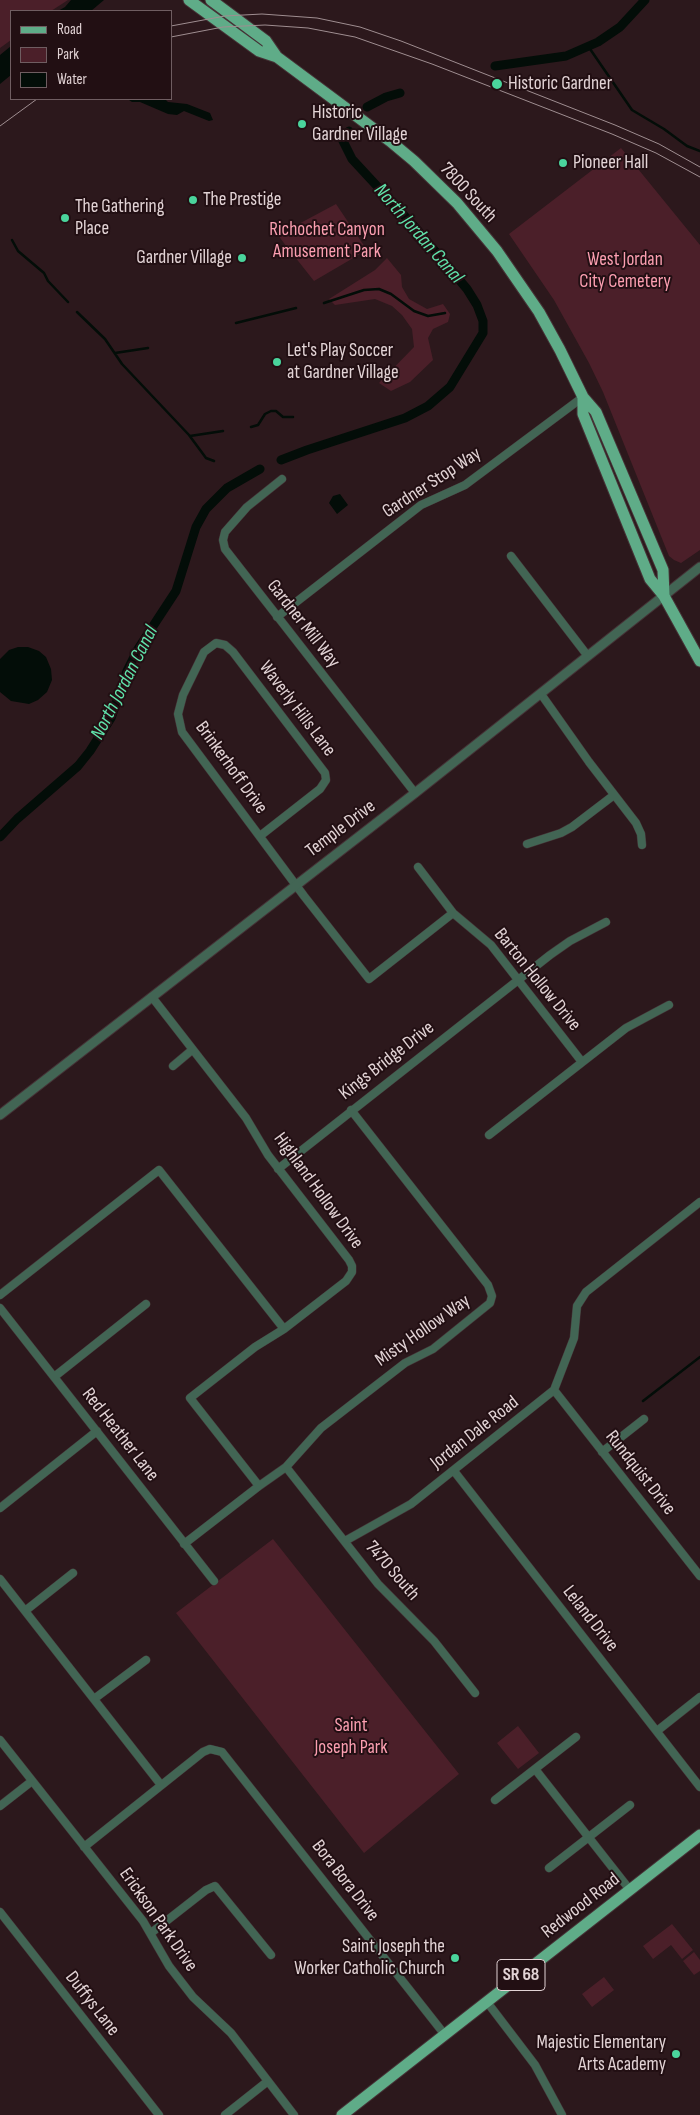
<!DOCTYPE html>
<html>
<head>
<meta charset="utf-8">
<style>
	body { margin:0 }
	#map { position:relative; width:700px; height:2115px; overflow:hidden; background:#2c181c; font-family:"Sofia Sans Condensed",sans-serif }
	canvas { display:block }
	.legend { position:absolute; left:10px; top:10px; width:162px; height:90px; box-sizing:border-box; background:#220f13; border:1px solid #6f5d61; margin:0; padding:6px 9px; list-style:none; font-size:15px; color:#e2d3d5 }
	.legend li { display:flex; align-items:center; gap:10px; height:25px }
	.legend b { width:25px; border:1px solid #6f5d61 }
</style>
</head>
<body>
<div id="map">
<canvas width="700" height="2115"></canvas>
<ul class="legend">
<li><b style="height:6px;background:#5fac88"></b>Road</li>
<li><b style="height:14px;background:#4b1f29"></b>Park</li>
<li><b style="height:14px;background:#030d08"></b>Water</li>
</ul>
</div>
<script>
const context = document.querySelector('canvas').getContext('2d');
context.lineJoin = 'round';
function fill(path, color) { context.fillStyle = color; context.fill(path, 'evenodd'); }
const shape = rows => new Path2D(rows.map(r => 'M' + r).join(''));
function trace(path, color, width, dash) { context.strokeStyle = color; context.lineWidth = width; context.lineCap = dash ? 'butt' : 'round'; context.setLineDash(dash || []); context.stroke(path); }
function write(font, color, halo, rows, align = 'center') {
  context.font = font + ' "Sofia Sans Condensed",sans-serif'; context.lineWidth = 4; context.setLineDash([]); context.textBaseline = 'middle'; context.strokeStyle = halo; context.fillStyle = color; for (const [text, x, y, turn = 0] of rows) {
    context.save(); context.translate(x, y); context.rotate((+turn || 0) * Math.PI / 180); context.textAlign = isNaN(turn) ? turn : align; if (halo) context.strokeText(text, 0, 0); context.fillText(text, 0, 0); context.restore();
  }
}
fill(shape([
	[0,0,68,0,51,11,11,11,11,40,0,48],
	[621,148,700,245,700,550,681,563,674,560,669,556,603,392,589,363,554,300,509,234],
	[336,204,367,250,314,281,295,257,296,251,294,248,289,250,278,235],
	[387,258,401,275,402,287,409,299,427,309,443,304,450,314,448,322,433,329,428,338,433,360,410,382,391,391,379,383,414,347,412,329,402,315,392,306,375,299,335,305,329,299,375,270],
	[273,1539,459,1774,364,1853,176,1613],
	[518,1726,539,1753,518,1769,497,1743],
	[672,1924,693,1950,682,1959,671,1945,653,1959,643,1946],
	[694,1952,700,1960,700,1971,694,1975,683,1961],
	[604,1977,614,1990,592,2007,582,1994]
]), '#4b1f29');
fill(shape([
	[71,0,104,0,91,11,58,11,65,7],
	[11,46,11,75,0,84,0,55],
	[130,99,165,99,168,102,187,104,210,113,213,120,209,121,184,111,177,115,168,114,140,102,132,102,129,100],
	[340,494,348,505,337,514,329,503,333,496],
	[18,647,28,647,39,651,46,657,51,669,52,680,47,692,38,700,29,704,11,701,0,692,0,659,9,650]
]), '#030d08');
trace(shape([
	[588,46,632,110,664,129,687,146,700,151],
	[12,240,18,251,44,273,48,281,68,302],
	[324,303,364,290,379,289,391,294,414,311,428,316,445,313],
	[77,312,105,339,122,364,189,435,206,458,214,461],
	[236,323,296,308],
	[115,353,148,348],
	[251,427,258,425,265,414,271,411,276,411,283,417,293,417],
	[190,436,223,431],
	[643,1401,700,1357]
]), '#030d08', 2.5);
trace(shape([
	[495,66,566,56,598,42,620,27,645,0],
	[367,107,386,97,400,93],
	[281,460,307,450,405,418,428,406,450,387,483,333,483,321,477,305,467,289,413,225,352,159,343,141,349,131],
	[0,837,17,819,78,766,90,751,111,718,127,671,138,649,176,591,196,527,206,509,227,488,260,469]
]), '#030d08', 9);
const minor = shape([
	[282,479,247,507,225,532,223,540,225,549,415,793],
	[511,556,587,655],
	[277,617,421,505,465,485,583,397],
	[541,694,589,762,636,823,641,834,642,845],
	[260,836,320,789,326,780,325,773,233,652,225,645,216,643,204,652,183,695,178,714,182,732,304,896,369,979,453,913],
	[527,844,561,833,572,827,614,795],
	[418,867,453,913,491,945,582,1062],
	[152,997,246,1118,268,1155,349,1260,352,1266,352,1272,346,1281,284,1329,255,1347,190,1398,259,1486],
	[173,1066,192,1050],
	[489,1135,626,1028,669,1005],
	[278,1169,550,955,570,941,606,922],
	[0,1295,159,1170,284,1329],
	[0,1308,214,1581],
	[54,1377,146,1304],
	[554,1390,700,1576],
	[602,1452,644,1419],
	[286,1467,378,1584,434,1641,475,1693],
	[454,1471,700,1787],
	[0,1508,97,1431],
	[345,1541,411,1504,554,1390,574,1338,577,1306,586,1292,700,1202],
	[184,1544,259,1486,286,1467,321,1428,405,1363,433,1349,490,1303,492,1296,488,1285,351,1110],
	[0,1579,161,1785],
	[25,1611,73,1573],
	[94,1699,146,1660],
	[657,1731,700,1697],
	[0,1740,143,1921,169,1966,193,1997,231,2033,294,2115],
	[535,1769,630,1890],
	[495,1800,576,1737],
	[0,1806,32,1781],
	[84,1847,203,1752,210,1749,222,1752,445,2035],
	[549,1868,630,1805],
	[0,1912,159,2115],
	[151,1933,206,1890,215,1886,271,1955],
	[487,2002,535,2065,562,2115],
	[225,2115,268,2081]
]);
const tertiary = shape([
	[0,1115,415,793,700,567]
]);
const primary = shape([
	[189,0,259,51,277,57],
	[211,0,266,41,277,57,390,141,414,161,457,203,497,251,539,312,560,350,583,397,596,412,663,570,664,596],
	[583,397,583,414,650,579,664,596,700,661],
	[342,2115,700,1835]
]);
trace(minor, '#453236', 9);
trace(tertiary, '#453236', 11);
trace(primary, '#453236', 13);
trace(minor, '#426554', 8);
trace(tertiary, '#426554', 9);
trace(primary, '#5fac88', 11);
trace(shape([
	[171,26,225,16,262,14,317,18,360,27,401,41,615,125,659,144,700,167],
	[171,37,223,27,265,25,308,28,355,37,432,64,612,134,656,153,700,177],
	[0,126,37,99]
]), '#9f8e91', 1);
for (const [x, y, r, color] of [
	[497,84,6,"#4ad49c"],
	[302,124,5,"#4ad49c"],
	[563,163,5,"#4ad49c"],
	[193,200,5,"#4ad49c"],
	[65,218,5,"#4ad49c"],
	[242,258,5,"#4ad49c"],
	[277,362,5,"#4ad49c"],
	[455,1958,5,"#4ad49c"],
	[676,2054,5,"#4ad49c"]
]) { const dot = new Path2D(); dot.arc(x, y, r, 0, 2 * Math.PI); context.fillStyle = color; context.fill(dot); trace(dot, '#220f13', 2); }
for (const [x, y, w] of [
	[521,1975,48]
]) { const box = new Path2D(); box.roundRect(x - w / 2, y - 15.5, w, 31, 4); context.fillStyle = '#220f13'; context.fill(box); trace(box, '#e2d3d5', 1); }
write('bold 18px', '#e2d3d5', null, [
	["SR 68",521,1975]
]);
write('19px', '#e2d3d5', '#220f13', [
	["Historic Gardner",508,84],
	["Historic",312,113],
	["Gardner Village",312,135],
	["Pioneer Hall",573,163],
	["The Prestige",203,200],
	["The Gathering",75,207],
	["Place",75,229],
	["Gardner Village",232,258,"right"],
	["Let's Play Soccer",287,351],
	["at Gardner Village",287,373],
	["Saint Joseph the",445,1947,"right"],
	["Worker Catholic Church",445,1969,"right"],
	["Majestic Elementary",666,2043,"right"],
	["Arts Academy",666,2065,"right"]
], 'left');
write('19px', '#e2d3d5', '#220f13', [
	["7800 South",468,193,47],
	["Gardner Stop Way",432,483,-33],
	["Gardner Mill Way",303,624,52],
	["Waverly Hills Lane",297,709,53],
	["Brinkerhoff Drive",231,768,54],
	["Temple Drive",341,829,-37],
	["Barton Hollow Drive",537,980,51],
	["Kings Bridge Drive",387,1061,-38],
	["Highland Hollow Drive",318,1191,54],
	["Misty Hollow Way",423,1331,-35],
	["Jordan Dale Road",475,1433,-38],
	["Red Heather Lane",120,1435,52],
	["Rundquist Drive",640,1473,52],
	["7470 South",392,1571,49],
	["Leland Drive",590,1619,52],
	["Bora Bora Drive",345,1881,52],
	["Redwood Road",581,1906,-38],
	["Erickson Park Drive",158,1920,55],
	["Duffys Lane",92,2004,52]
]);
write('19px', '#fc9fb1', '#220f13', [
	["Richochet Canyon",327,230],
	["Amusement Park",327,252],
	["West Jordan",625,260],
	["City Cemetery",625,282],
	["Saint",351,1726],
	["Joseph Park",351,1748]
]);
write('italic 20px', '#60e2aa', '#220f13', [
	["North Jordan Canal",418,234,49],
	["North Jordan Canal",125,683,-63]
]);
</script>
</body>
</html>
